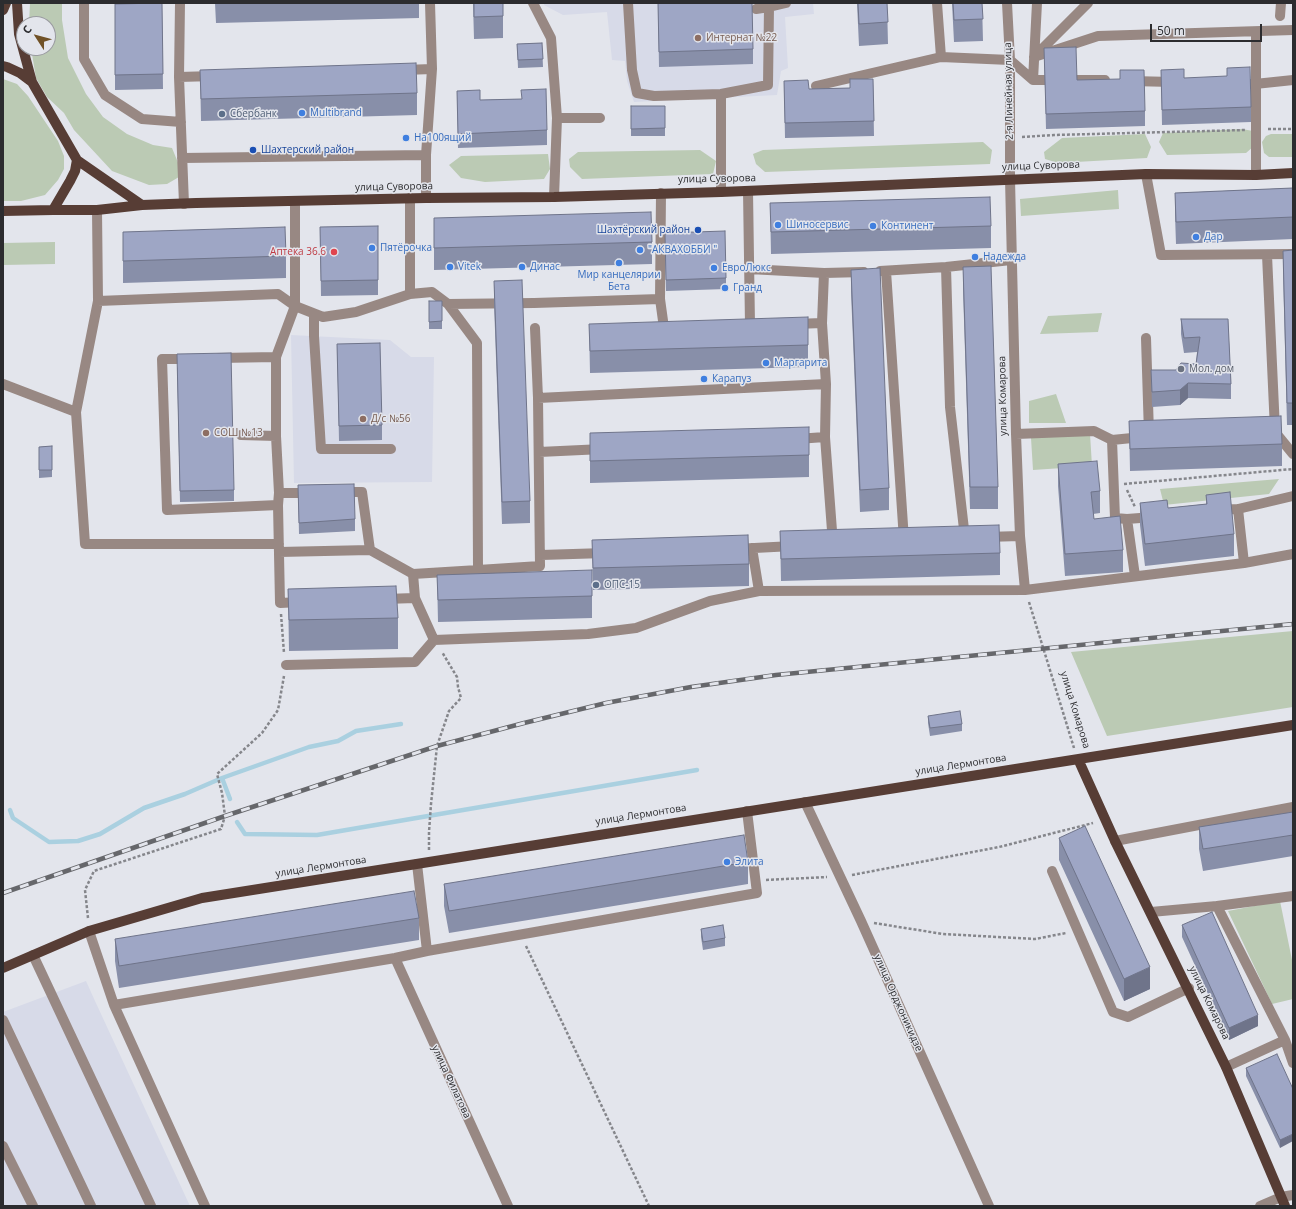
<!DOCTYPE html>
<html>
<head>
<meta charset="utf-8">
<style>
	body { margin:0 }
	#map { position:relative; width:1296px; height:1209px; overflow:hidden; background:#e3e5ec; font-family:"Open Sans",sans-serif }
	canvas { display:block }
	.frame { position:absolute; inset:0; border:4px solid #2c2c2f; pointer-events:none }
	.north { position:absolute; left:16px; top:16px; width:40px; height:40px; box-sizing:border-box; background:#e3e5ec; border:1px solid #9a9ba0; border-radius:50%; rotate:306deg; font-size:11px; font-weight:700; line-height:16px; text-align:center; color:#2c2c2f }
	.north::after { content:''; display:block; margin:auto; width:14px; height:18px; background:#705126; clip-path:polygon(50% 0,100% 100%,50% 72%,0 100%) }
	.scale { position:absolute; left:1150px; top:24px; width:112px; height:18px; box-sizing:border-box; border:2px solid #2c2c2f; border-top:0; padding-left:5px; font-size:12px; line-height:14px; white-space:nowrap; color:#2c2c2f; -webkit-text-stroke:3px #e3e5ec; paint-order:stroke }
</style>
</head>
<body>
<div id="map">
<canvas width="1296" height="1209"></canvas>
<div class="frame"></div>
<div class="north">С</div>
<div class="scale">50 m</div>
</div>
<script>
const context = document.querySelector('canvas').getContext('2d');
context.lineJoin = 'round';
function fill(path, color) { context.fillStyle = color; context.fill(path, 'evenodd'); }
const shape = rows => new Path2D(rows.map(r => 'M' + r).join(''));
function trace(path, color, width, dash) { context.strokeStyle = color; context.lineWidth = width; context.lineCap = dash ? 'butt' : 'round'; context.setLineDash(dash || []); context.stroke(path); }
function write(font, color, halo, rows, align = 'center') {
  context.font = font + ' "Open Sans",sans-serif'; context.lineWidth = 3; context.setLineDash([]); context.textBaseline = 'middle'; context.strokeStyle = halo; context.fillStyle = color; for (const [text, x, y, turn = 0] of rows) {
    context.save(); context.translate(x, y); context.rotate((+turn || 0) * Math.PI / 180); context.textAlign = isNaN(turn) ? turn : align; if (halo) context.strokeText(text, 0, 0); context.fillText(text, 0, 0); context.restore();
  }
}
fill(shape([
	[544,3,813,3,814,14,785,17,788,68,781,71,777,95,634,102,627,81,625,61,612,60,607,12,563,15,544,5],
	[291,335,390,340,411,357,434,357,432,482,294,483],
	[86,981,95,1001,190,1206,3,1206,3,1012]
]), '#d7dae8');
fill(shape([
	[30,3,62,3,62,20,68,58,86,94,103,117,127,134,153,145,172,148,179,165,179,177,167,184,149,185,112,171,74,130,64,113,47,97,36,78,31,48,48,48,48,24,29,24],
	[3,79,17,84,28,96,58,141,64,156,64,169,58,180,45,195,21,201,3,201],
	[1242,129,1253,131,1254,146,1246,153,1167,155,1159,142,1163,133],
	[1145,134,1151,147,1147,158,1058,163,1045,159,1044,152,1062,138],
	[1271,134,1293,134,1293,157,1269,157,1264,153,1262,142,1266,136],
	[983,142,992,150,990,164,765,172,756,164,753,154,763,150],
	[700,150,716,161,713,174,582,179,570,167,569,159,578,152],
	[548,154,550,169,544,179,485,182,461,178,449,165,461,156],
	[1118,190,1119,209,1021,216,1020,199],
	[55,242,55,264,3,265,3,243],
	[1102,313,1098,332,1040,334,1048,316],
	[1056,394,1066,423,1029,423,1029,401],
	[1090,434,1092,466,1033,470,1031,438],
	[1279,479,1269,494,1164,505,1160,489],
	[1293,631,1293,707,1107,736,1071,652],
	[1280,901,1293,965,1293,999,1272,1004,1228,911]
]), '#bbcab4');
trace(shape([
	[222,778,230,799],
	[10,810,13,818,49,842,78,841,100,834,144,808,185,794,222,778,309,747,338,741,356,731,401,724],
	[237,822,245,834,317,835,697,770]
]), '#aad0e0', 4.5);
trace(shape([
	[1268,129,1293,129],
	[1022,137,1054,135,1245,130],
	[1124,484,1293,469],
	[1127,490,1135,507],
	[1029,602,1074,748],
	[281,614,284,653],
	[429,850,429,832,431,804,437,746,449,711,461,698,458,687,457,677,442,652],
	[852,875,999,847,1093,823],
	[766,880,827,877],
	[88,918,85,890,94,871,221,829,225,816,222,793,217,774,262,733,278,710,284,676],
	[874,923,943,934,1035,939,1066,933],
	[526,946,649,1206]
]), '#85868b', 2.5, [3, 2]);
trace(shape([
	[84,3,84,59,105,95,142,119,181,122],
	[180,3,179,77,184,204],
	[533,3,551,38,557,118,554,197],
	[628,3,632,70,637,93,654,96,721,94,768,85,769,7,786,3],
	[937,3,941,57],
	[1007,3,1010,60,1010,179,1016,434,1020,536,1025,590],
	[756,9,769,7],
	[1280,16,1281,3],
	[1256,32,1256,175],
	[1036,55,1088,3],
	[1034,57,1098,36,1293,30],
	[404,70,432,69],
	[179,77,214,76],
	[1033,80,1037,3],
	[1131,81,1173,82],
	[1237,84,1255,84,1293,80],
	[816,86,941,57,1010,60,1033,80,1105,80],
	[721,94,721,192],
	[557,118,600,118],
	[182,158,426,155],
	[1146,174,1161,255,1293,254],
	[748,191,750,325,757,325],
	[661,193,660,299,664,328,670,327],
	[410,198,410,294,432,292,448,304,477,343,478,570,540,566,538,398,535,328],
	[426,198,426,155,432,69,430,3],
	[295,201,295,306,276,357,276,436,279,493,278,505,280,603,301,602],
	[97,210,98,301,278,294,295,306,323,317,356,312,410,294],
	[1267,255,1275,430],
	[946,267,950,407,965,538],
	[749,269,824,273],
	[880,271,946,267,1011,260],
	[886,271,904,540],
	[98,301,76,412,85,544,279,544],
	[448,304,534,303,660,299],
	[314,314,314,336,321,449,391,449],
	[822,323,824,273,864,272],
	[795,324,822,323,826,384,825,437,833,544],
	[1146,338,1149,434],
	[219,358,276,357],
	[191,359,162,359,167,510,278,505],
	[3,384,76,412],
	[538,398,826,384],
	[1275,432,1293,454],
	[1016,434,1094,431,1112,440,1142,437],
	[241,435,276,436],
	[797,439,825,437],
	[1112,440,1115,518,1127,519,1153,517],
	[539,452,603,449],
	[341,492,362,492,370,550,413,574,415,598,434,640],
	[279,493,311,493],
	[1238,509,1244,563],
	[1219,510,1238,509,1293,496],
	[1127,519,1135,576],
	[986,537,1020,536],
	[752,548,759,591],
	[735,549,793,546],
	[279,552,370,550],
	[541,555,605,553],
	[413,574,478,570],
	[385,599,415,598],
	[286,665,415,662,434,640,588,634,636,628,710,601,759,591,1025,590,1244,563,1293,554],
	[805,802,861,921,989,1206],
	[1115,841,1293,807],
	[417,864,427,951],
	[1052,871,1113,1012,1128,1017,1189,988],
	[1293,896,1217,906,1285,1040,1293,1063],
	[1151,912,1217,906],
	[89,931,114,1005,395,958,427,951,757,893,747,811],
	[33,955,151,1206],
	[395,958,508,1206],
	[114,1005,205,1206],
	[3,1020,91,1206],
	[1226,1067,1285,1040],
	[3,1146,33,1206],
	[1260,1206,1281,1197,1293,1195]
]), '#988883', 10);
trace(shape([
	[17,3,19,34,32,82],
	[3,10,6,3],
	[3,66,7,67,20,73,32,82,77,160,75,171,70,181,53,210,3,211],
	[77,160,142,205],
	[53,210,97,210,142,205,196,203,426,198,554,197,721,192,1146,174,1256,175,1293,173],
	[1078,759,1115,841,1226,1067,1285,1206],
	[3,968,89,931,202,898,1293,725]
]), '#573d35', 10);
const rail = shape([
	[3,893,225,816,437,746,524,723,606,703,691,687,776,675,1293,624]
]);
trace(rail, '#66676b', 4.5);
trace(rail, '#e3e5ec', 3, [9]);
fill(shape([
	[162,3,163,89,115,90,115,4],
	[215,3,419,3,419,18,216,23],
	[473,3,503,3,503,38,474,39],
	[658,3,753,49,753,64,659,67],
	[857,3,887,3,888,44,859,46],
	[952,3,982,3,983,41,954,42],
	[542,43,543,67,518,68,517,44],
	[1044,48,1077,80,1145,111,1145,126,1046,129],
	[200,70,417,93,417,115,201,121],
	[1161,70,1184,78,1251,107,1251,122,1162,125],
	[873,79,874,136,785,138,784,81,809,89,850,88],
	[457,91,480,100,521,99,547,130,547,145,458,148],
	[631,106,665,106,665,136,631,136],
	[1293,188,1293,239,1176,244,1175,215,1175,193],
	[770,203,991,226,991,248,771,254],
	[434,218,652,242,652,264,434,270],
	[378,226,378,295,321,296,320,227],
	[123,232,286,256,286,278,123,283],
	[665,244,726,278,726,289,666,291],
	[1293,250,1293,425,1287,425,1283,272,1283,251],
	[963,267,998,487,998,509,970,509,963,289],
	[851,270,889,488,889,510,860,512,851,292],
	[494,281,530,501,530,523,502,524,494,303],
	[429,301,442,301,442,329,429,329],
	[1181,319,1228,319,1231,384,1231,399,1188,398,1180,405,1152,407,1151,370,1176,370,1196,364,1197,352,1184,353,1181,334],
	[589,324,808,345,808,367,590,373],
	[337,344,382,425,382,440,339,441],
	[177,366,234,490,234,501,180,502],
	[1129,421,1282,444,1282,466,1130,471],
	[590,433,809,455,809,477,590,483],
	[52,446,52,477,39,478,39,447],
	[1058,464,1100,491,1100,513,1093,514,1094,519,1123,550,1123,572,1065,576,1058,486],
	[298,485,355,519,355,531,299,534],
	[1206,495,1234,534,1234,556,1145,566,1140,525,1140,503,1168,508,1206,504],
	[780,531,1000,553,1000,575,781,581],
	[592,540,749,564,749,586,593,590],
	[437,575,592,596,592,618,438,622],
	[288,589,398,618,398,649,289,651],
	[928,716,962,724,962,731,930,736,928,723],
	[1293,812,1293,856,1203,871,1199,849,1199,827],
	[1059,838,1150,989,1124,1001,1059,860],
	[748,862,748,884,449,933,444,906,444,884],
	[419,918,419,940,119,988,115,961,115,939],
	[1182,925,1258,1026,1229,1040,1182,937],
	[701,929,725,938,725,946,703,950,701,937],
	[1246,1068,1293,1089,1280,1148,1246,1076]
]), '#888fa9');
fill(shape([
	[1188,383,1188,398,1180,405,1180,390],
	[1150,967,1150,989,1124,1001,1124,979],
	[1258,1015,1258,1026,1229,1040,1229,1028],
	[1293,1134,1293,1141,1280,1148,1280,1140]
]), '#6f748a');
const building = shape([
	[162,3,163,74,115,75,115,4,162,3],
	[474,3,503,3,503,16,474,17,474,3],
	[658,3,752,3,753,49,659,52,658,3],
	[858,3,887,3,888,22,859,24,858,3],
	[953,3,982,3,983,19,954,20,953,3],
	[542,43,543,59,518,60,517,44,542,43],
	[1076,47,1077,80,1120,79,1120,70,1144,70,1145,111,1046,114,1044,48,1076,47],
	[416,63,417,93,201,99,200,70,416,63],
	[1250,67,1251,107,1162,110,1161,70,1184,69,1184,78,1227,76,1227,68,1250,67],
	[850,79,873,79,874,121,785,123,784,81,808,80,809,89,850,88,850,79],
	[546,89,547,130,458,134,457,91,480,90,480,100,522,99,521,90,546,89],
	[631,106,665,106,665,128,631,129,631,106],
	[1293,188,1293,217,1176,222,1175,193,1293,188],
	[990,197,991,226,771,232,770,203,990,197],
	[651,212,652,242,434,248,434,218,651,212],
	[378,226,378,280,321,281,320,227,378,226],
	[285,227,286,256,123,261,123,232,285,227],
	[725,231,726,278,666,280,665,233,725,231],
	[1293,250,1293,403,1287,403,1283,251,1293,250],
	[991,266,998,487,970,487,963,267,991,266],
	[880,268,889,488,860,490,851,270,880,268],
	[522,280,530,501,502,502,494,281,522,280],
	[429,301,442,301,442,321,429,322,429,301],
	[808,317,808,345,590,351,589,324,808,317],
	[1181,319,1228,319,1231,384,1188,383,1180,390,1152,392,1151,370,1176,370,1181,363,1196,364,1200,337,1184,338,1181,319],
	[380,343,382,425,339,426,337,344,380,343],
	[231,353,234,490,180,491,177,354,231,353],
	[1281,416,1282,444,1130,449,1129,421,1281,416],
	[809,427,809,455,590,461,590,433,809,427],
	[52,446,52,470,39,470,39,447,52,446],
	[1097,461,1100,491,1091,492,1094,519,1120,516,1123,550,1065,554,1058,464,1097,461],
	[354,484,355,519,299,523,298,485,354,484],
	[1230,492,1234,534,1145,544,1140,503,1167,500,1168,508,1207,504,1206,495,1230,492],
	[999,525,1000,553,781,559,780,531,999,525],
	[748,535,749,564,593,568,592,540,748,535],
	[592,570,592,596,438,600,437,575,592,570],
	[396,586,398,618,289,620,288,589,396,586],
	[960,711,962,724,930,728,928,716,960,711],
	[1293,812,1293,835,1203,849,1199,827,1293,812],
	[1085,826,1150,967,1124,979,1059,838,1085,826],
	[744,835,748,862,449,911,444,884,744,835],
	[414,891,419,918,119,966,115,939,414,891],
	[1212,912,1258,1015,1229,1028,1182,925,1212,912],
	[723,925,725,938,703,942,701,929,723,925],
	[1277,1054,1293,1089,1293,1134,1280,1140,1246,1068,1277,1054]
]);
fill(building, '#9ea6c5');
trace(building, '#6f748a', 1);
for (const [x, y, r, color] of [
	[698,38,4,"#8d6e63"],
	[302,113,4,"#3f7fe0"],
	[222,114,4,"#5c6f8a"],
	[406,138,4,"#3f7fe0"],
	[253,150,4,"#1a4fb4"],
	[778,225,4,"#3f7fe0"],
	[873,226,4,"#3f7fe0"],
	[698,230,4,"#1a4fb4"],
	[1196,237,4,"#3f7fe0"],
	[372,248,4,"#3f7fe0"],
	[640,250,4,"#3f7fe0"],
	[334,252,4,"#e0444e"],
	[975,257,4,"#3f7fe0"],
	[619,263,4,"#3f7fe0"],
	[450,267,4,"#3f7fe0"],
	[522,267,4,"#3f7fe0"],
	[714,268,4,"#3f7fe0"],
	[725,288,4,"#3f7fe0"],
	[766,363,4,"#3f7fe0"],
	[1181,369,4,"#6b7280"],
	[704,379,4,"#3f7fe0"],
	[363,419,4,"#8d6e63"],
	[206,433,4,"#8d6e63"],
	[596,585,4,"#5c6f8a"],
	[727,862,4,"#3f7fe0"]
]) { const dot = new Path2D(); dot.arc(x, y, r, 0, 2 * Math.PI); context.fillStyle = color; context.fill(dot); trace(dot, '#e3e5ec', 1.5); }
write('10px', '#785e54', '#e3e5ec', [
	["Интернат №22",706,38],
	["Д/с №56",371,419],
	["СОШ №13",214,433]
], 'left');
write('10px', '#2c2c2f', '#e3e5ec', [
	["2-я Линейная улица",1009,91,-91],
	["улица Суворова",1041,166,-2],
	["улица Суворова",717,179,-1],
	["улица Суворова",394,187,-1],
	["улица Комарова",1003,396,-91],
	["улица Комарова",1075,710,73],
	["улица Лермонтова",961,765,-9],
	["улица Лермонтова",641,815,-9],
	["улица Лермонтова",321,867,-9],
	["улица Орджоникидзе",898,1003,66],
	["улица Комарова",1209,1003,64],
	["улица Филатова",451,1082,65]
]);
write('10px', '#366cbe', '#e3e5ec', [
	["Multibrand",310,113],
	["На100ящий",414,138],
	["Шиносервис",786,225],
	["Континент",881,226],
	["Дар",1204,237],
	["Пятёрочка",380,248],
	["\"АКВАХОББИ \"",648,250],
	["Надежда",983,257],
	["Vitek",458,267],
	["Динас",530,267],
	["ЕвроЛюкс",722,268],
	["Мир канцелярии",619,275,"center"],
	["Бета",619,287,"center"],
	["Гранд",733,288],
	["Маргарита",774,363],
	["Карапуз",712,379],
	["Элита",735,862]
], 'left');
write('10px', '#4e5e75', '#e3e5ec', [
	["Сбербанк",230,114],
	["ОПС-15",604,585]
], 'left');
write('10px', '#164399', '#e3e5ec', [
	["Шахтерский район",261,150],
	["Шахтёрский район",690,230,"right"]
], 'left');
write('10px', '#be3a42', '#e3e5ec', [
	["Аптека 36.6",326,252]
], 'right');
write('10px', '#5b616d', '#e3e5ec', [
	["Мол. дом",1189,369]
], 'left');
</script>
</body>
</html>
